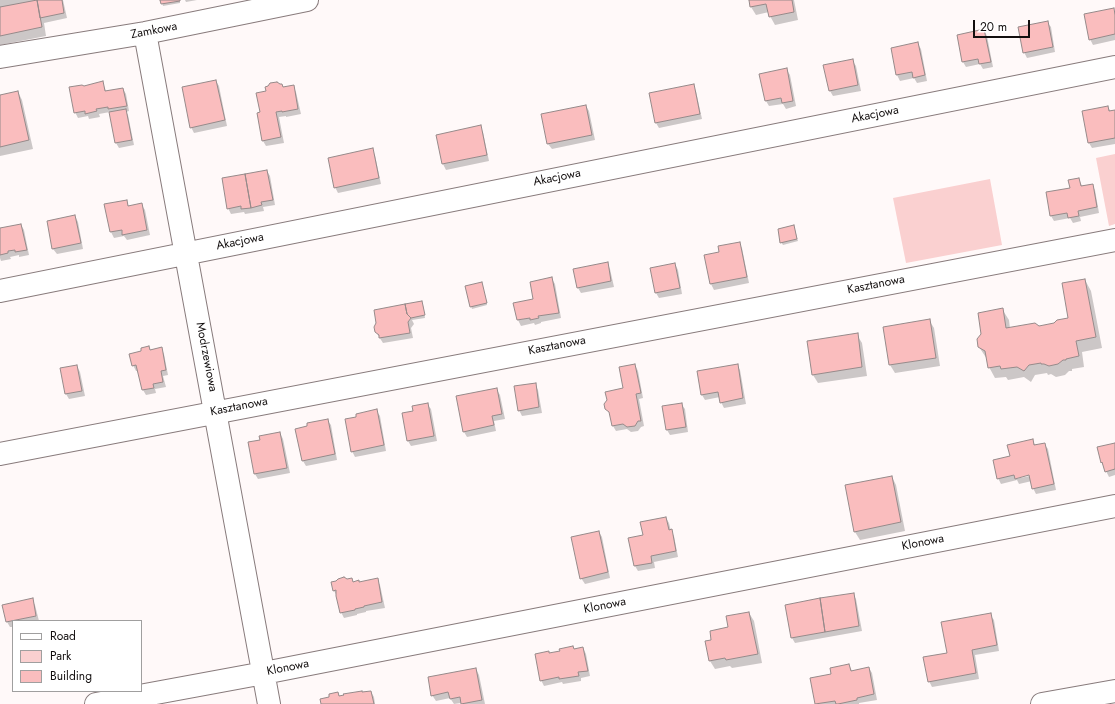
<!DOCTYPE html>
<html>
<head>
<meta charset="utf-8">
<style>
	body { margin:0 }
	#map { position:relative; width:1115px; height:704px; overflow:hidden; background:#fff9f9; font-family:Jost,sans-serif }
	canvas { display:block }
	.legend { position:absolute; left:12px; top:620px; width:130px; height:72px; box-sizing:border-box; background:#fff; border:1px solid #a09f9f; margin:0; padding:5px 7px; list-style:none; font-size:12px; color:#120e0e }
	.legend li { display:flex; align-items:center; gap:8px; height:20px }
	.legend b { width:20px; border:1px solid #a09f9f }
	.scale { position:absolute; left:973px; top:20px; width:57px; height:18px; box-sizing:border-box; border:2px solid #120e0e; border-top:0; padding-left:5px; font-size:12px; line-height:14px; white-space:nowrap; color:#120e0e; -webkit-text-stroke:3px #fff; paint-order:stroke }
</style>
</head>
<body>
<div id="map">
<canvas width="1115" height="704"></canvas>
<ul class="legend">
<li><b style="height:5px;background:#fff"></b>Road</li>
<li><b style="height:11px;background:#fad0d0"></b>Park</li>
<li><b style="height:11px;background:#fabdbe"></b>Building</li>
</ul>
<div class="scale">20 m</div>
</div>
<script>
const context = document.querySelector('canvas').getContext('2d');
context.lineJoin = 'round';
function fill(path, color) { context.fillStyle = color; context.fill(path, 'evenodd'); }
const shape = rows => new Path2D(rows.map(r => 'M' + r).join(''));
function trace(path, color, width, dash) { context.strokeStyle = color; context.lineWidth = width; context.lineCap = dash ? 'butt' : 'round'; context.setLineDash(dash || []); context.stroke(path); }
function write(font, color, halo, rows, align = 'center') {
  context.font = font + ' Jost,sans-serif'; context.lineWidth = 3.5; context.setLineDash([]); context.textBaseline = 'middle'; context.strokeStyle = halo; context.fillStyle = color; for (const [text, x, y, turn = 0] of rows) {
    context.save(); context.translate(x, y); context.rotate((+turn || 0) * Math.PI / 180); context.textAlign = isNaN(turn) ? turn : align; if (halo) context.strokeText(text, 0, 0); context.fillText(text, 0, 0); context.restore();
  }
}
fill(shape([
	[1115,154,1115,224,1109,226,1096,158],
	[990,179,1002,245,906,263,893,198]
]), '#fad0d0');
fill(shape([
	[0,0,63,0,67,18,44,23,46,36,0,45],
	[161,0,180,0,180,3,163,6],
	[185,0,197,0,186,2],
	[750,0,794,0,798,20,775,25,770,16,769,12,756,15,751,7],
	[1113,9,1115,12,1115,40,1093,45,1090,39],
	[1047,22,1051,27,1055,52,1027,58,1024,52],
	[984,30,987,36,993,67,983,69,980,64,966,67,963,62],
	[918,44,921,49,927,81,917,83,914,78,900,81,897,75,892,49],
	[852,60,856,66,861,91,833,96,830,91,825,66],
	[787,70,790,75,796,106,786,109,783,104,769,106,766,101,761,75],
	[216,81,219,86,227,126,194,133,191,127],
	[102,82,105,88,106,92,123,89,126,94,129,111,126,112,128,115,134,145,119,148,116,143,110,112,99,114,100,117,89,119,88,116,78,118,75,112,84,87],
	[282,85,284,88,293,86,296,92,301,114,286,117,286,116,279,117,284,143,266,146,263,141,258,114,261,113,267,92],
	[693,85,696,91,702,119,659,128,656,123,650,94],
	[18,92,22,100,33,149,0,156,0,96],
	[586,106,589,111,595,140,552,149,548,144],
	[1108,107,1111,112,1115,111,1115,144,1092,148,1089,143,1083,112],
	[480,126,483,132,489,161,446,170,443,164,437,135],
	[372,149,375,155,381,184,338,193,335,187],
	[267,171,270,176,275,205,263,207,264,211,245,214,244,212,231,214,228,208],
	[1079,179,1082,186,1092,185,1095,190,1099,213,1080,217,1081,221,1073,223,1070,218,1054,221,1051,216,1047,193,1071,189],
	[126,201,129,207,141,204,145,210,150,235,127,240,124,236,114,238,111,232,106,205],
	[75,216,78,222,83,249,57,254,53,249],
	[21,225,24,230,29,255,19,257,19,255,10,257,11,259,1,261,0,258,0,229],
	[794,226,798,241,783,245,781,242],
	[739,243,742,248,749,283,714,290,711,284,705,256,720,253],
	[607,263,610,269,614,287,581,293,578,288],
	[675,264,678,270,682,294,659,298,656,293,651,269],
	[552,279,555,284,561,318,541,322,541,323,535,325,534,323,521,326,518,320,514,303,535,299],
	[1085,280,1091,291,1102,348,1082,352,1084,367,1072,369,1072,371,1069,371,1065,375,1056,377,1051,374,1048,375,1047,373,1035,375,1031,382,1024,377,1008,380,1006,377,995,378,989,367,987,359,979,347,1002,309,1009,320,1010,329,1039,327,1055,324,1069,319],
	[482,284,487,305,472,309,471,306],
	[423,305,425,318,412,320,414,324,411,328,413,338,383,343,376,332],
	[929,320,934,328,940,366,895,373,890,365],
	[857,335,862,343,867,376,818,383,813,375],
	[149,348,150,350,161,348,164,354,168,375,163,376,166,387,155,389,156,393,146,395,143,390,139,371,136,371,133,365,142,352],
	[635,365,638,371,643,398,639,399,644,426,641,427,638,431,631,432,627,429,616,431,613,426,611,415,606,408,624,389],
	[737,365,740,370,746,404,724,408,721,402,720,397,705,400,702,395],
	[77,366,80,372,85,396,69,399,66,394,61,369],
	[535,384,538,390,542,413,522,416,519,410],
	[497,390,500,395,505,419,494,421,496,431,467,437,464,432],
	[427,404,431,409,437,441,411,446,408,441,414,412],
	[681,404,685,409,688,432,670,435,667,430],
	[376,410,380,416,386,451,355,457,352,451],
	[327,420,331,425,337,460,306,466,303,461],
	[280,433,283,439,290,473,258,479,255,474,249,443,261,441],
	[1032,440,1036,446,1044,444,1048,449,1056,490,1036,494,1033,488,1032,481,1019,484,1017,480,1001,484,998,478,1011,457],
	[1034,473,1035,475,1015,479,1015,478],
	[1115,444,1115,475,1109,477,1102,463,1098,447],
	[892,477,896,485,905,531,860,540,855,532],
	[666,518,669,523,671,531,674,536,678,557,654,562,655,568,638,571,635,566,629,539,644,536],
	[599,532,602,537,610,578,585,584,581,578],
	[377,580,380,585,385,608,366,611,366,612,357,614,357,615,344,618,341,612,337,596,334,591,353,583,359,583],
	[853,594,856,599,862,631,795,643,792,638],
	[32,600,35,605,39,621,13,621,13,627,10,627,7,622,4,605],
	[749,613,754,621,762,663,732,668,730,666,715,669,710,661,706,642,712,641],
	[990,615,994,620,999,651,975,655,979,679,932,687,929,681,948,653],
	[583,648,586,654,590,676,581,678,581,681,563,684,562,682,544,686,541,680,549,652,550,654],
	[849,665,852,671,869,668,872,673,877,700,859,703,859,704,816,704,811,679,832,675],
	[476,669,479,675,485,704,462,704,461,703,454,704,450,698,436,701,432,695],
	[371,692,374,697,375,704,322,704,338,693,340,697]
]), '#0003');
const building = shape([
	[37,0,62,0,64,13,40,18,37,0],
	[37,0,42,27,0,36,0,7,37,0],
	[160,0,180,0,180,1,161,4,160,0],
	[749,0,792,0,794,12,769,17,766,4,750,7,749,0],
	[1114,8,1115,15,1115,34,1089,40,1084,14,1114,8],
	[1048,21,1053,47,1023,53,1018,27,1048,21],
	[984,29,991,62,979,64,978,59,962,62,957,35,984,29],
	[918,42,925,75,913,78,912,72,896,75,891,48,918,42],
	[853,59,858,85,829,91,823,65,853,59],
	[787,68,793,101,782,103,781,98,765,101,759,74,787,68],
	[216,80,225,120,190,128,182,87,216,80],
	[103,81,105,91,123,88,127,106,108,109,108,107,96,109,97,111,85,114,85,111,74,113,69,87,82,85,84,86,103,81],
	[277,82,280,84,282,84,283,87,294,85,298,109,282,112,282,111,276,112,281,137,262,141,257,113,260,112,256,93,266,91,265,87,268,86,270,83,277,82],
	[694,84,700,114,655,123,649,93,694,84],
	[18,91,29,140,0,147,0,95,18,91],
	[586,105,592,135,547,144,541,114,586,105],
	[1108,106,1109,111,1115,110,1115,138,1088,143,1082,111,1108,106],
	[126,109,132,140,115,143,109,112,126,109],
	[481,125,487,155,442,164,436,135,481,125],
	[373,148,379,178,334,188,328,158,373,148],
	[267,170,273,200,261,202,262,205,251,208,245,174,267,170],
	[245,174,251,208,241,209,241,206,227,209,222,178,245,174],
	[1079,178,1081,186,1093,184,1097,207,1078,211,1079,216,1068,218,1067,213,1050,216,1046,192,1070,188,1068,180,1079,178],
	[127,200,128,206,142,203,147,230,122,235,122,230,110,232,104,204,127,200],
	[75,215,81,243,52,249,47,221,75,215],
	[21,224,27,250,15,252,15,250,8,251,8,253,0,255,0,228,21,224],
	[794,225,797,239,780,243,778,229,794,225],
	[740,242,747,277,710,284,704,255,719,252,718,246,740,242],
	[608,262,611,281,577,288,573,269,608,262],
	[675,263,680,288,655,293,650,268,675,263],
	[552,277,559,313,538,316,539,318,530,320,530,318,517,320,513,303,533,299,530,282,552,277],
	[1085,279,1096,337,1076,341,1079,356,1066,359,1066,360,1063,360,1058,364,1049,366,1044,364,1041,364,1041,363,1029,365,1024,371,1017,367,1001,369,1000,366,988,368,985,351,978,347,977,339,981,334,978,313,1003,308,1006,328,1035,323,1039,326,1054,323,1057,320,1068,318,1062,283,1085,279],
	[482,282,487,303,470,307,465,286,482,282],
	[422,301,425,315,411,318,407,314,405,304,422,301],
	[405,304,407,314,411,318,408,322,410,333,379,338,379,335,375,332,374,327,376,323,374,310,405,304],
	[930,319,936,358,889,365,883,327,930,319],
	[858,333,862,367,812,375,807,341,858,333],
	[149,346,150,350,162,347,166,370,161,371,163,382,153,384,154,388,142,390,136,365,132,366,129,354,141,351,141,348,149,346],
	[635,364,641,393,636,394,641,421,638,421,635,426,627,427,623,424,612,426,609,412,605,409,604,404,607,400,605,392,623,388,619,367,635,364],
	[738,364,743,398,720,403,718,392,701,395,697,371,738,364],
	[77,365,82,391,65,394,60,368,77,365],
	[536,383,539,407,518,411,514,386,536,383],
	[497,388,502,414,492,416,494,425,463,432,456,396,497,388],
	[428,403,434,436,407,441,402,413,413,411,412,406,428,403],
	[682,403,686,427,666,430,662,406,682,403],
	[377,409,384,445,351,452,345,419,356,417,356,414,377,409],
	[328,419,335,454,302,461,295,429,307,426,307,423,328,419],
	[280,432,287,468,254,474,248,442,260,440,259,436,280,432],
	[1033,439,1034,445,1045,443,1054,484,1032,489,1029,475,1015,479,1014,475,997,479,993,460,1010,456,1007,445,1033,439],
	[1115,443,1115,469,1105,472,1102,462,1101,463,1097,447,1115,443],
	[892,476,901,522,854,532,845,485,892,476],
	[666,517,669,530,672,529,676,551,651,556,652,563,634,566,628,538,643,535,640,522,666,517],
	[599,531,608,572,580,579,571,537,599,531],
	[344,577,347,579,352,578,353,582,359,580,359,582,378,578,382,602,364,606,364,607,355,609,355,610,340,613,336,596,336,590,333,591,331,582,336,581,338,579,344,577],
	[854,593,859,626,825,632,820,598,854,593],
	[33,598,36,616,6,622,2,605,33,598],
	[820,598,825,632,791,638,785,605,820,598],
	[749,612,758,654,726,660,725,658,709,661,705,641,711,640,710,631,728,627,726,616,749,612],
	[991,613,997,645,972,650,976,673,928,682,923,657,947,653,941,622,991,613],
	[573,646,574,649,583,647,588,671,578,672,579,676,559,679,559,677,540,681,535,654,549,651,549,653,560,651,559,649,573,646],
	[849,664,851,671,869,667,874,694,857,698,857,700,838,704,836,704,835,701,815,704,810,678,831,674,830,668,849,664],
	[476,668,482,700,461,704,460,697,450,699,448,692,431,696,428,677,476,668],
	[362,691,362,692,371,691,374,704,321,704,320,699,329,697,329,694,338,692,339,696,344,695,343,694,362,691]
]);
fill(building, '#fabdbe');
trace(building, '#968a8a', 1);
const street = shape([
	[145,33,269,704],
	[0,57,145,33,307,0],
	[0,291,1115,67],
	[0,454,1115,240],
	[96,704,264,673,1115,506],
	[1042,704,1115,691]
]);
trace(street, '#887b7c', 24);
trace(street, '#fff', 22);
write('12px', '#120e0e', '#fff', [
	["Zamkowa",154,31,-11],
	["Akacjowa",875,115,-11],
	["Akacjowa",557,178,-11],
	["Akacjowa",240,242,-11],
	["Kasztanowa",876,285,-11],
	["Kasztanowa",557,346,-11],
	["Modrzewiowa",206,357,79],
	["Kasztanowa",239,407,-11],
	["Klonowa",923,543,-11],
	["Klonowa",605,606,-11],
	["Klonowa",288,668,-11]
]);
</script>
</body>
</html>
